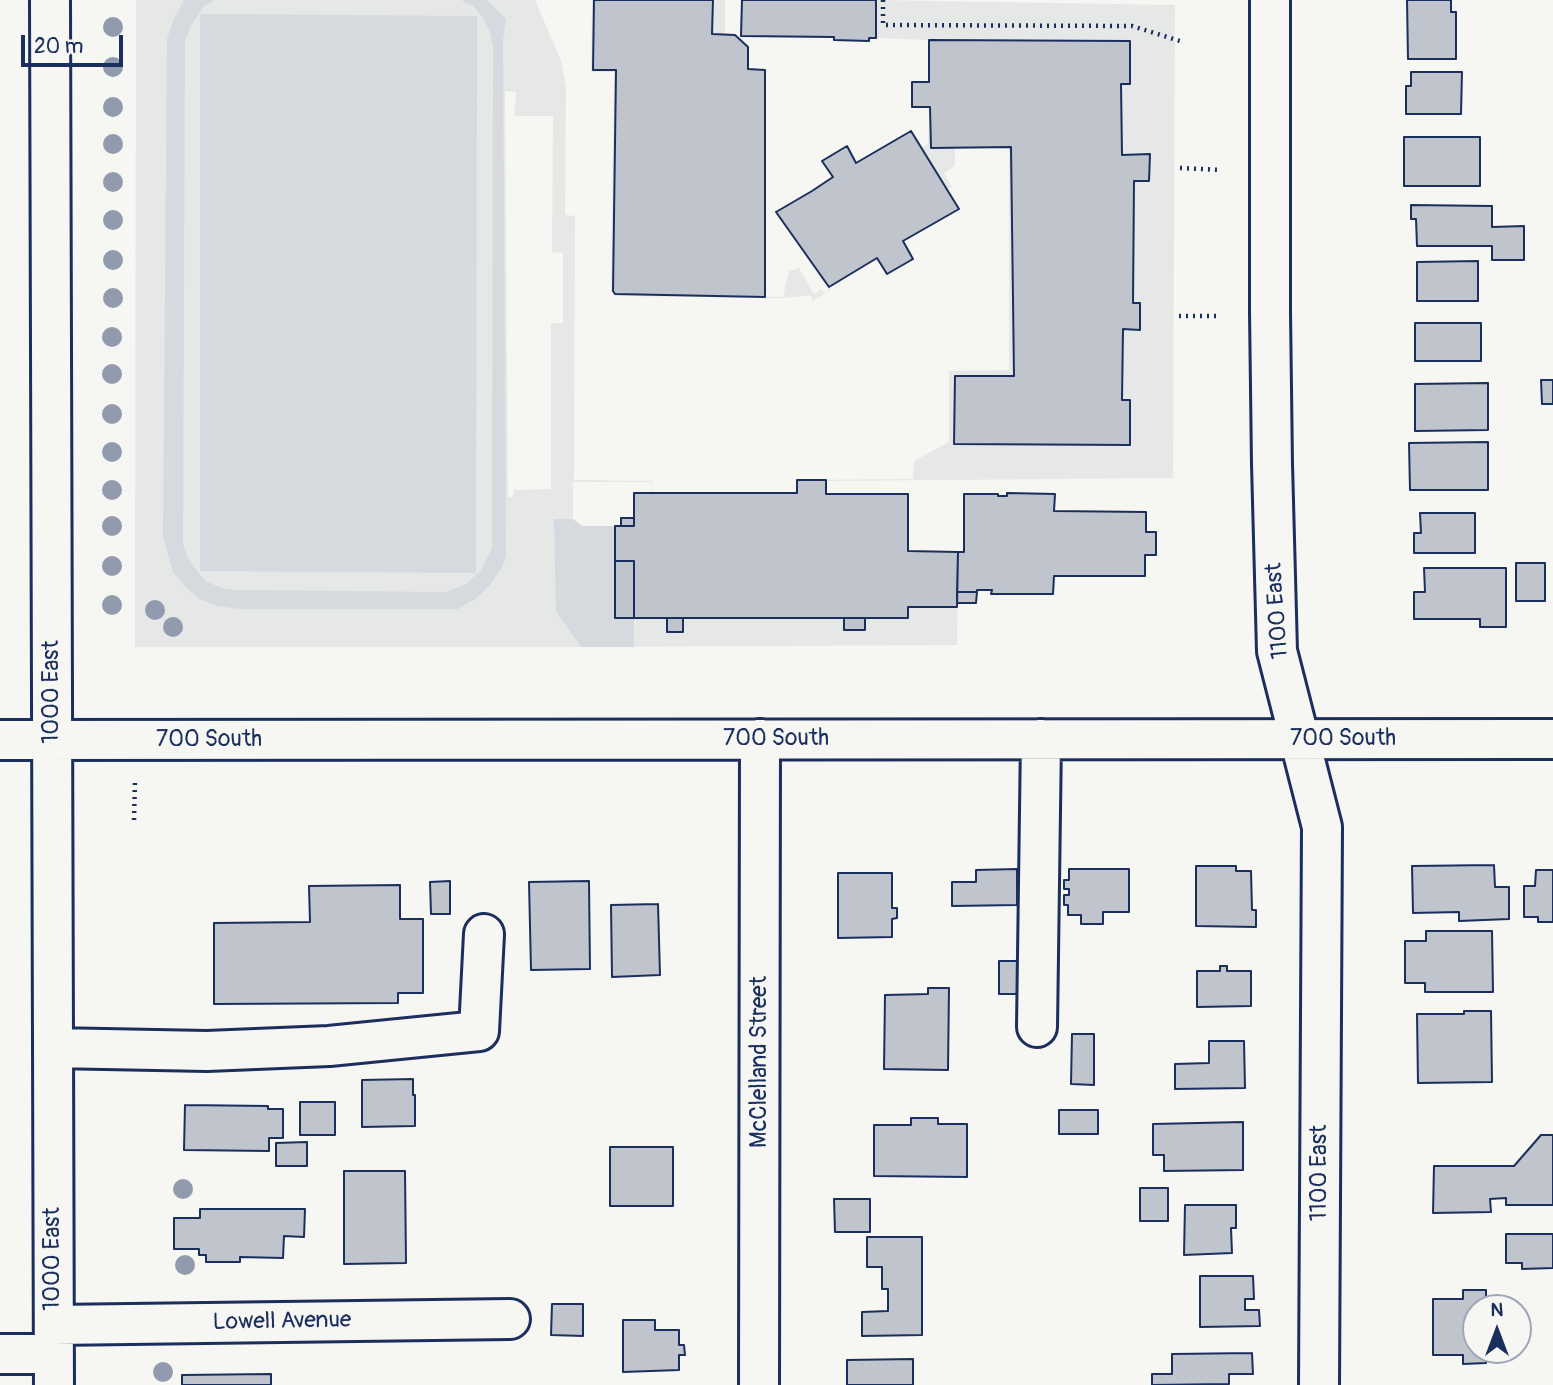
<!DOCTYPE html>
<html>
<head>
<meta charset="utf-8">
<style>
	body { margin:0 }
	#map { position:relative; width:1553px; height:1385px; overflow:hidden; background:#f6f6f2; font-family:Pangolin,sans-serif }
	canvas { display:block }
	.north { position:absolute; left:1462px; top:1294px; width:70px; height:70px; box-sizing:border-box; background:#f6f6f2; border:2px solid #9ea6b7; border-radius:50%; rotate:0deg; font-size:19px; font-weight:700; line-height:28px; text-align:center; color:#1b2f5e }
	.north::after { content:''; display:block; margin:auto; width:24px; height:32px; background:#1b2f5e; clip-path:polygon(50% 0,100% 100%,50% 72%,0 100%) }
	.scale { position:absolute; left:21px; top:35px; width:102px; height:32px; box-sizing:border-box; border:4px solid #1b2f5e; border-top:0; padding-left:9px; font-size:21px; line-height:24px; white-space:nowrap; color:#1b2f5e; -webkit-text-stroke:5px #f6f6f2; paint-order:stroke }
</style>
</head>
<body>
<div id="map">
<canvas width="1553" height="1385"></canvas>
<div class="north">N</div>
<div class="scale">20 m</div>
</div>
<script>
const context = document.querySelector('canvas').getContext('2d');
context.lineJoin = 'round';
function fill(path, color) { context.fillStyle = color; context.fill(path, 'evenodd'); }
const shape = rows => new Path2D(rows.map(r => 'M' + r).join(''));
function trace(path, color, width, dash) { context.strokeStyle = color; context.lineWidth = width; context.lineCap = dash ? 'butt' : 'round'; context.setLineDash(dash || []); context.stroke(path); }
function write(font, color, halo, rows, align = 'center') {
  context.font = font + ' Pangolin,sans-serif'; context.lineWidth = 5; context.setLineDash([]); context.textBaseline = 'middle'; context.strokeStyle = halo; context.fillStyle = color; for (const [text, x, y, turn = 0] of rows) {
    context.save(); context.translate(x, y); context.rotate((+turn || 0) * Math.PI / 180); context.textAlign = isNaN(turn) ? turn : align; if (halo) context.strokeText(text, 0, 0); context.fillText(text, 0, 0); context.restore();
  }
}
fill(shape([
	[136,0,535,0,561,61,566,87,565,215,575,216,574,480,652,481,653,493,796,493,796,480,913,479,914,461,949,442,949,371,1009,370,1009,148,955,148,955,166,944,173,952,187,946,190,921,148,928,144,930,107,931,147,1011,147,1014,376,955,377,955,444,1130,445,1130,401,1122,400,1123,329,1140,330,1140,303,1133,303,1134,181,1149,181,1150,155,1122,155,1121,84,1130,84,1130,41,929,40,876,38,876,0,1175,5,1173,478,826,481,826,494,908,494,908,551,958,552,957,645,581,647,135,647],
	[505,91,516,92,514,116,553,116,552,252,563,253,563,323,551,323,551,489,514,490,513,497,508,497],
	[573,482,652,482,652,493,634,493,634,526,582,526,573,519],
	[592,0,594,0,593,70,616,70,615,294,783,297,789,271,799,268,814,294,821,289,824,293,829,290,776,212,831,290,812,301,811,295,783,298,614,296,611,291,614,72,591,72],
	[713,0,725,0,725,35,712,34]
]), '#e6e7e7');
fill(shape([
	[184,0,214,0,202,8,192,24,185,40,183,544,188,558,196,570,207,582,222,588,234,590,446,592,466,584,481,570,492,548,493,46,490,32,483,18,473,6,461,0,487,0,506,19,503,40,506,556,502,567,490,585,475,599,458,609,239,609,217,606,200,599,186,587,173,572,163,537,167,39,173,21],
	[200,14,477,16,476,573,200,571],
	[554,519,573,519,582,526,615,526,615,561,634,561,634,647,581,647,556,611]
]), '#d6d9dd');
const building = shape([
	[594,0,713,0,712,34,735,35,748,47,748,69,765,70,765,297,615,294,613,291,616,70,593,70,594,0],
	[742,0,876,0,876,38,869,38,869,41,834,40,834,37,741,36,742,0],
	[1407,0,1451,0,1451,12,1456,12,1456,59,1408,59,1407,0],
	[929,40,1130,41,1130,84,1121,84,1122,155,1150,154,1149,181,1134,181,1133,303,1140,303,1140,330,1123,329,1122,400,1130,400,1130,445,954,444,955,376,1014,376,1011,147,931,148,930,107,912,107,912,82,929,82,929,40],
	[1411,72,1462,72,1461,114,1406,114,1406,86,1411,86,1411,72],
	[911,131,959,209,903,241,913,259,887,274,877,258,829,287,776,212,812,191,833,177,822,161,847,146,856,163,911,131],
	[1404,137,1480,137,1480,186,1404,186,1404,137],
	[1411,205,1492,206,1492,227,1524,226,1524,260,1492,260,1492,246,1417,246,1416,219,1411,219,1411,205],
	[1478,261,1478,301,1417,301,1417,262,1478,261],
	[1415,323,1481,323,1481,361,1415,361,1415,323],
	[1541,380,1553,380,1553,404,1542,404,1541,380],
	[1488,383,1488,430,1415,431,1415,384,1488,383],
	[1488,442,1488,490,1410,490,1409,443,1488,442],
	[797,480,826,480,826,494,908,494,908,551,958,552,957,607,908,607,908,618,634,618,634,561,615,561,615,526,634,526,634,493,797,493,797,480],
	[1007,493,1055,494,1054,511,1146,512,1146,532,1156,532,1156,555,1145,555,1145,576,1054,576,1053,594,991,594,992,590,977,590,977,592,957,592,958,552,964,552,964,494,998,494,998,496,1007,496,1007,493],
	[1420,513,1475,513,1475,553,1414,553,1414,533,1421,533,1420,513],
	[621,518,634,518,634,526,621,526,621,518],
	[615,561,634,561,634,618,615,618,615,561],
	[1516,563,1545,563,1545,601,1516,601,1516,563],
	[1424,568,1506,568,1506,627,1480,627,1480,619,1414,619,1414,592,1425,592,1424,568],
	[957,592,977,592,976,603,957,603,957,592],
	[667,618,683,618,683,632,667,632,667,618],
	[844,618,865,618,865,630,844,630,844,618],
	[1494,865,1495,887,1509,887,1509,919,1459,921,1459,912,1413,913,1412,866,1494,865],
	[1196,866,1236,866,1236,871,1251,871,1252,910,1256,910,1256,927,1196,926,1196,866],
	[1017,869,1017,905,952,906,952,882,976,882,976,870,1017,869],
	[1069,869,1129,869,1129,912,1103,912,1103,924,1081,924,1081,915,1068,915,1068,905,1064,905,1064,895,1069,895,1069,889,1064,889,1064,880,1069,880,1069,869],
	[1536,870,1553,870,1553,922,1538,922,1538,917,1524,917,1524,886,1535,886,1536,870],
	[838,873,892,873,892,908,897,908,897,918,892,919,892,937,838,938,838,873],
	[450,881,450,914,431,914,430,882,450,881],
	[589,881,590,969,531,970,529,882,589,881],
	[400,885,400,919,423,919,423,993,398,993,398,1003,214,1004,214,923,310,922,309,886,400,885],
	[658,904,660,975,612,977,611,905,658,904],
	[1426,931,1492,931,1493,992,1425,992,1425,983,1405,983,1405,941,1426,941,1426,931],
	[999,961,1031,961,1031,994,999,994,999,961],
	[1220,966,1227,966,1227,971,1251,971,1251,1006,1197,1007,1197,971,1220,971,1220,966],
	[928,988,949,988,948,1070,884,1069,885,995,928,994,928,988],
	[1464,1011,1491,1011,1492,1082,1418,1083,1417,1014,1464,1014,1464,1011],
	[1072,1034,1094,1034,1094,1085,1071,1084,1072,1034],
	[1209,1041,1244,1041,1245,1088,1175,1089,1175,1064,1209,1063,1209,1041],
	[413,1079,413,1095,415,1095,415,1126,362,1127,362,1080,413,1079],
	[300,1102,335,1102,335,1135,300,1135,300,1102],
	[185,1105,268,1106,268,1109,283,1109,283,1138,269,1138,269,1151,184,1150,185,1105],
	[1059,1110,1098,1110,1098,1134,1059,1134,1059,1110],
	[911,1118,938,1118,938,1124,967,1124,967,1177,874,1176,874,1125,911,1125,911,1118],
	[1243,1122,1243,1170,1164,1171,1164,1155,1153,1155,1153,1124,1243,1122],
	[1541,1135,1553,1135,1553,1205,1506,1205,1506,1198,1490,1199,1491,1212,1433,1213,1434,1166,1514,1166,1541,1135],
	[307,1142,307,1166,276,1166,276,1143,307,1142],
	[610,1147,673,1147,673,1206,610,1206,610,1147],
	[344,1171,405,1171,406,1263,344,1264,344,1171],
	[1140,1188,1168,1188,1168,1221,1140,1221,1140,1188],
	[834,1199,870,1199,870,1232,835,1232,834,1199],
	[1185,1205,1236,1205,1236,1228,1231,1228,1232,1253,1184,1255,1185,1205],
	[200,1209,305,1209,304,1237,284,1236,283,1258,240,1257,240,1262,206,1262,206,1255,199,1255,199,1249,174,1249,174,1218,200,1218,200,1209],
	[1506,1234,1553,1234,1553,1268,1522,1269,1522,1263,1506,1263,1506,1234],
	[867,1237,922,1237,922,1335,862,1336,862,1312,888,1311,888,1289,882,1289,882,1267,867,1267,867,1237],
	[1200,1276,1253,1276,1254,1299,1245,1299,1245,1310,1259,1310,1260,1326,1200,1327,1200,1276],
	[1463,1290,1486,1290,1486,1308,1476,1308,1476,1350,1486,1350,1486,1363,1463,1364,1463,1355,1433,1355,1433,1299,1463,1299,1463,1290],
	[552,1304,583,1304,583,1336,551,1335,552,1304],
	[623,1320,655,1320,655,1330,679,1330,679,1345,684,1345,685,1355,679,1355,679,1370,623,1372,623,1320],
	[1252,1353,1253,1374,1229,1374,1229,1384,1152,1385,1152,1374,1172,1374,1172,1354,1252,1353],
	[913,1359,913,1385,847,1385,847,1360,913,1359],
	[271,1374,271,1385,182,1385,182,1375,271,1374]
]);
fill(building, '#c0c4cd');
trace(building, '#1b2f5e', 2);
const minor = shape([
	[50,0,54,1385],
	[1270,0,1270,312,1272,464,1277,651,1322,827,1319,1385],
	[0,740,1553,739],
	[1037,1027,1041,739],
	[53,1048,207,1051,329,1046,479,1031,484,934],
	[54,1325,510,1319],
	[0,1354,54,1354],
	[759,1385,760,739]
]);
trace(minor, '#1b2f5e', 44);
trace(shape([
	[883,0,883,25,1132,26,1180,41],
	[1180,168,1221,170],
	[1179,316,1219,316],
	[134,820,135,780]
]), '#1b2f5e', 4.5, [2, 5]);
trace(minor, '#f6f6f2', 38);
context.fillStyle = '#929bae';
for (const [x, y] of [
	[113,27],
	[113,67],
	[113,107],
	[113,144],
	[113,182],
	[113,220],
	[113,260],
	[113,298],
	[112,337],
	[112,374],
	[112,414],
	[112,452],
	[112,490],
	[112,526],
	[112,566],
	[112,605],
	[155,610],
	[173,627],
	[183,1189],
	[185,1265],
	[163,1372]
]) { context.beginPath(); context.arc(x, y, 10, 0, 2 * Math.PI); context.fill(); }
write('23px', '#1b2f5e', '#f6f6f2', [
	["1100 East",1278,611,-94],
	["1000 East",52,692,-90],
	["700 South",776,739],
	["700 South",1343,739],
	["700 South",209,740],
	["McClelland Street",760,1062,-90],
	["1100 East",1320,1173,-90],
	["1000 East",53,1259,-90],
	["Lowell Avenue",282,1322,-1]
]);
</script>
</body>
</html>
